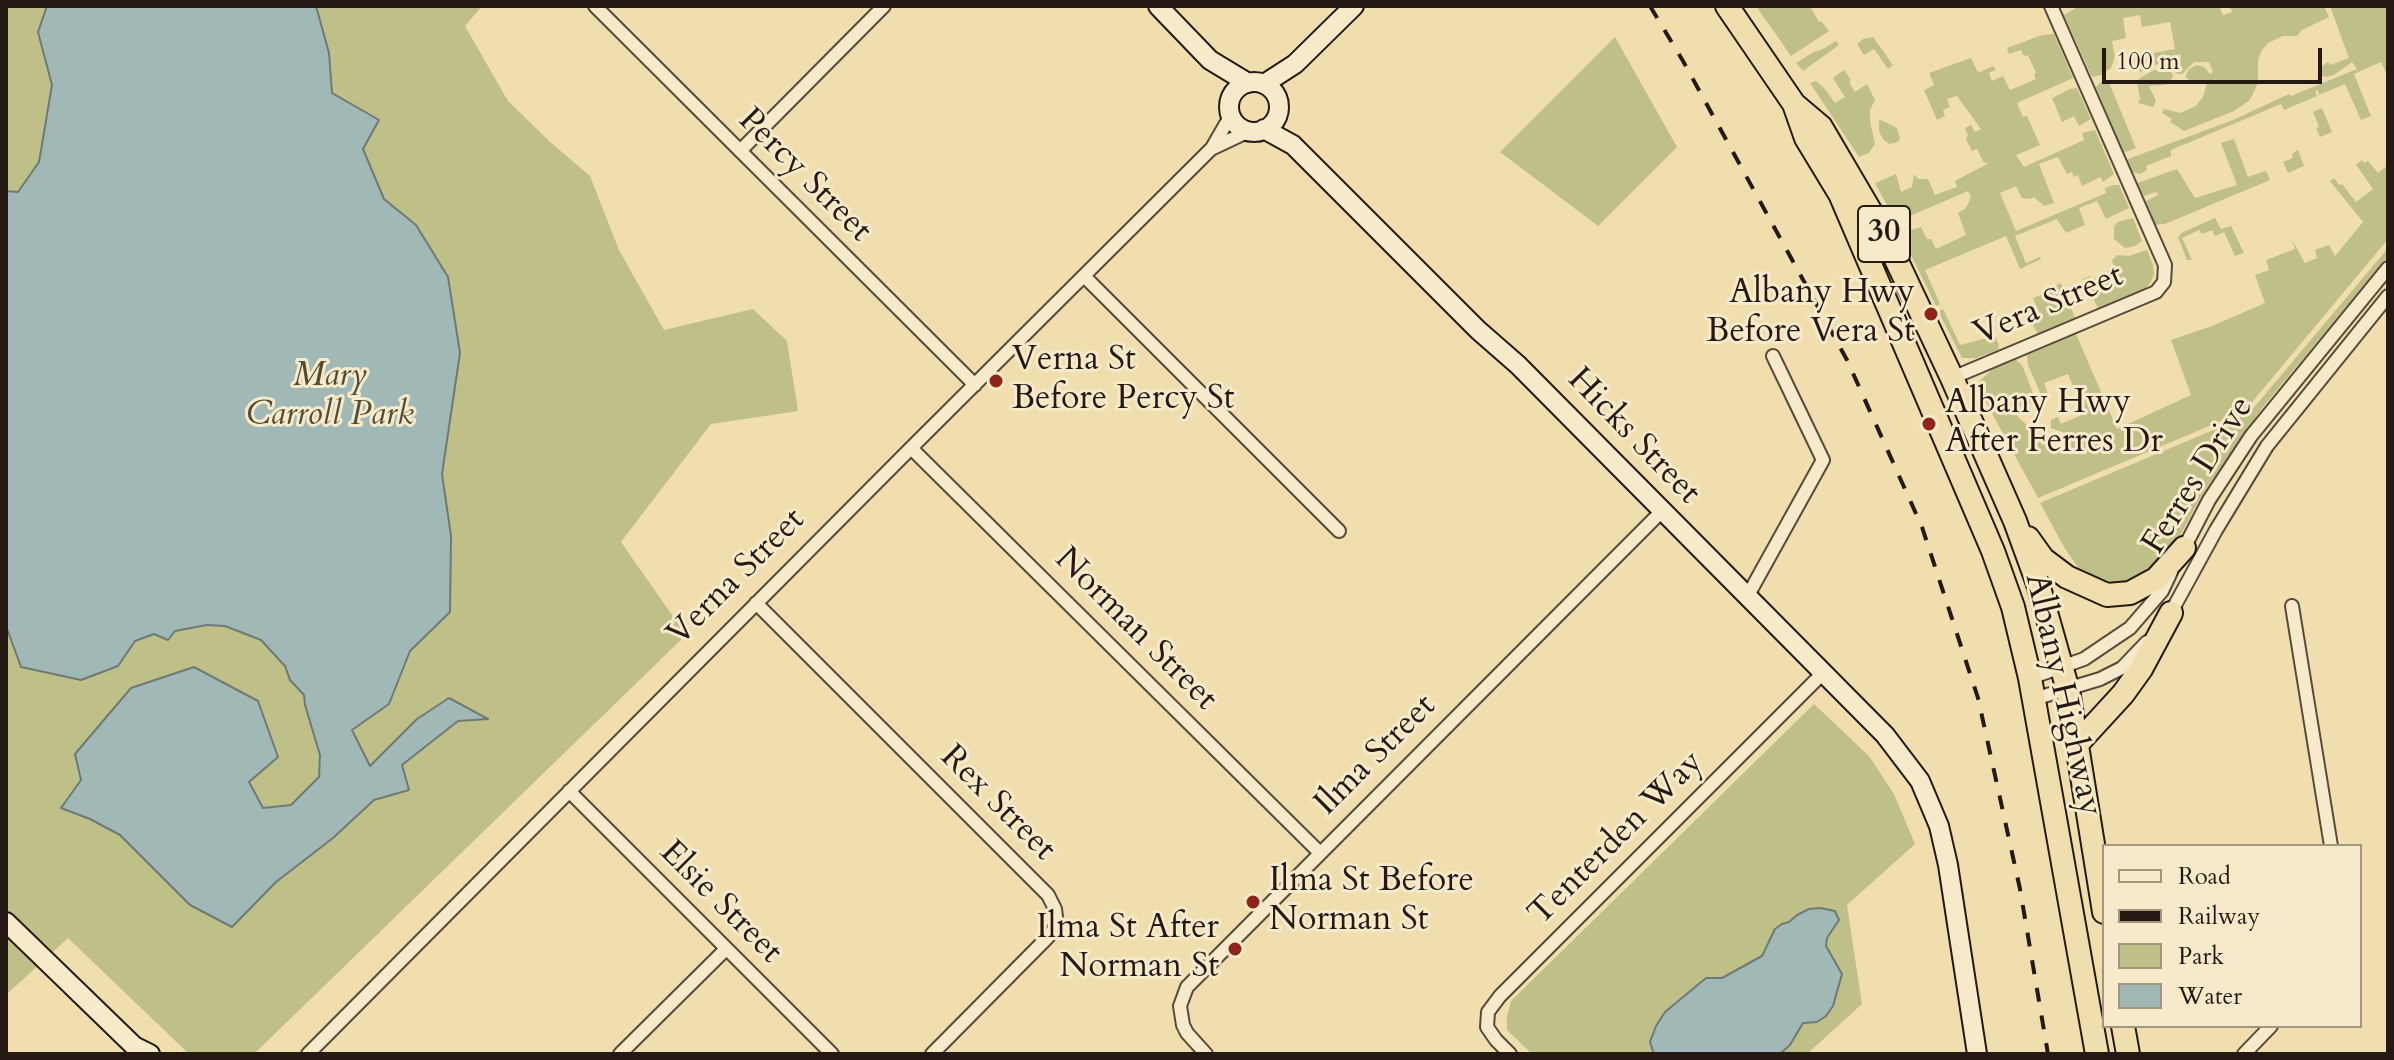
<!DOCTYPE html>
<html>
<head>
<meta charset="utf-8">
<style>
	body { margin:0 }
	#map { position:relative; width:2394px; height:1060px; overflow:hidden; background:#f1deae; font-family:Cardo,serif }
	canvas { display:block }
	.frame { position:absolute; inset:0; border:8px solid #251913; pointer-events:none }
	.legend { position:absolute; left:2102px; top:844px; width:260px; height:184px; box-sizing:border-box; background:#f6eaca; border:2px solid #a29681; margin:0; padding:10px 14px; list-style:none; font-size:24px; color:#251913 }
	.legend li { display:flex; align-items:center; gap:16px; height:40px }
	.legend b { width:40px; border:2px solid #a29681 }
	.scale { position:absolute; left:2102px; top:48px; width:220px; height:36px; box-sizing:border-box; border:4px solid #251913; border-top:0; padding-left:10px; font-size:24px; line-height:28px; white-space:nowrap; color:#251913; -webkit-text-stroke:6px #f6eaca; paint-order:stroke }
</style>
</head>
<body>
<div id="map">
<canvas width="2394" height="1060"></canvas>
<div class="frame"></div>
<ul class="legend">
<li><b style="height:10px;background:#f6eaca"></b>Road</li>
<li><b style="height:10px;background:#251913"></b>Railway</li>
<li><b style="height:22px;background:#bec088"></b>Park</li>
<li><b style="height:22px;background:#a1b9b6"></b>Water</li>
</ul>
<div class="scale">100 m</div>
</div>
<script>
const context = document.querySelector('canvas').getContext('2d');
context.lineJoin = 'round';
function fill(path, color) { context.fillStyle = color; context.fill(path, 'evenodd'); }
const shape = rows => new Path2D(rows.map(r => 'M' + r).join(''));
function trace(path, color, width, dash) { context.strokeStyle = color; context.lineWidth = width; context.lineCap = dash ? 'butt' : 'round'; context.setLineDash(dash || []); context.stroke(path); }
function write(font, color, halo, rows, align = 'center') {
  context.font = font + ' Cardo,serif'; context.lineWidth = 6; context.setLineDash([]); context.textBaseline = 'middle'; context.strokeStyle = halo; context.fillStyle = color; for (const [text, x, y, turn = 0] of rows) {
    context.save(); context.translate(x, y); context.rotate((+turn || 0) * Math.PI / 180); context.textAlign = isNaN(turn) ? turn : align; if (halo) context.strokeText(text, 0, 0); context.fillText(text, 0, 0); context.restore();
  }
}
fill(shape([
	[6,6,482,6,465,26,508,101,549,141,590,176,619,250,664,330,753,309,787,341,798,411,711,424,621,542,686,635,254,1054,189,1054,68,938,6,995],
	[1762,6,1810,6,1819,22,1821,21,1829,31,1791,56,1758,9],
	[2079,6,2219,6,2223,15,2232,12,2230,6,2324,6,2329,17,2302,30,2297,36,2283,36,2268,43,2262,50,2258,60,2258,83,2250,100,2234,111,2184,131,2170,122,2172,119,2162,113,2164,109,2180,113,2196,106,2203,97,2207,83,2193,82,2185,77,2189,69,2197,65,2204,67,2210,74,2213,72,2209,62,2194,62,2182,74,2178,74,2172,71,2172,67,2181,58,2180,54,2140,72,2138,70,2134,71,2128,54,2141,52,2142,55,2175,49,2170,22,2142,27,2140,15,2123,18,2126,38,2112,41,2115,57,2111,68,2101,75,2092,77,2064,15],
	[2330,6,2388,6,2388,77,2381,62,2354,74,2371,116,2361,120,2345,84,2319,95,2318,90,2315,91,2317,96,2284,110,2281,104,2171,150,2171,156,2146,166,2147,170,2140,174,2132,172,2127,161,2128,159,2233,120,2289,94,2291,96,2357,69,2352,62,2334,75,2327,77,2317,75,2321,67,2328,62,2330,65,2349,58],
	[2054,34,2073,78,2017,103,2023,117,2027,116,2040,145,2016,155,2024,167,2084,140,2082,133,2095,130,2114,174,2103,182,2100,177,2082,186,2078,175,2074,177,2072,172,2067,174,2058,157,2039,164,2054,203,2044,206,2034,197,2031,199,2022,198,2016,186,2000,193,2016,231,2106,193,2105,188,2113,185,2119,185,2129,208,2106,219,2097,201,2079,208,2085,225,2066,233,2057,219,2015,236,2026,263,2040,257,2041,259,2020,269,2006,236,1925,270,1940,304,1936,306,1903,239,1908,231,1921,227,1927,239,1931,239,1936,249,1966,235,1958,213,1966,208,1971,197,1968,191,1896,222,1875,183,1896,174,1901,192,1912,187,1914,174,1918,179,1928,179,1935,195,1957,187,1955,181,1987,164,1987,162,1984,163,1977,149,1972,151,1967,141,1966,138,1968,136,1965,128,1971,125,1975,132,1981,129,1957,96,1947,99,1950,107,1943,110,1945,116,1937,120,1924,90,1934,85,1929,73,1971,58,1978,73,1993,66,1996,70,1989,73,1992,81,2003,76,2010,90,2036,79,2034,75,2036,73,2028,55,2024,56,2021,50,2009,54,2007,48,2042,35],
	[1615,37,1677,147,1598,226,1500,152],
	[1873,37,1893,65,1888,69,1874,49,1864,55,1857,44,1863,39],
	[1836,41,1839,45,1803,71,1796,63,1814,52,1821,50],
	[2165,69,2171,71,2173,76,2171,80,2165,85,2149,86,2156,101,2153,107,2138,103,2140,99,2137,83,2140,78,2154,70],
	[1844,70,1851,80,1849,82,1855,92,1867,84,1875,100,1870,110,1870,122,1875,144,1869,153,1859,157,1810,83,1816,81,1825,89,1835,103,1845,97,1833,78],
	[2108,80,2136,148,2129,151,2123,152,2096,87,2102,81],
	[2077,88,2091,119,2079,126,2074,116,2062,122,2052,98,2070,89],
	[2322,108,2332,132,2320,137,2316,128,2319,127,2313,112],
	[1881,120,1897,128,1900,138,1898,142,1889,144,1883,139,1879,131,1879,121],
	[2234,139,2248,177,2266,171,2270,180,2165,224,2155,225,2146,201,2158,195,2156,192,2144,196,2137,183,2177,169,2195,198,2237,185,2221,143],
	[2298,150,2304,166,2288,173,2283,162,2293,158,2292,154],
	[2362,160,2364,163,2368,161,2378,173,2388,165,2388,239,2248,407,2233,416,2038,498,1976,384,1995,367,2015,359,2022,365,2036,401,2012,411,2049,446,2062,446,2065,433,2051,428,2051,420,2058,417,2061,424,2084,414,2068,374,2044,383,2048,394,2042,397,2028,365,2027,355,2076,334,2117,429,2191,395,2171,340,2212,326,2265,303,2255,275,2269,270,2266,260,2295,249,2292,240,2305,263,2317,258,2315,250,2329,245,2335,256,2363,222,2330,181,2334,178,2339,185,2342,184,2356,202,2373,189,2356,165],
	[2133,218,2142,241,2135,246,2125,248,2114,239,2114,226,2118,222],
	[2215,218,2221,229,2231,226,2244,253,2235,256,2224,232,2215,236,2212,230,2202,234,2199,230,2182,238,2192,260,2187,260,2178,237,2183,232],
	[2388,248,2388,256,2263,407,2203,493,2178,539,2152,572,2116,589,2079,575,2079,569,2064,547,2040,503,2223,426,2251,411],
	[2147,250,2153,265,2154,274,2151,282,2145,289,2098,308,2083,279,2090,276,2092,280,2114,268,2112,260,2117,255,2129,256],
	[2061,283,2075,318,2038,334,2030,321,2041,317,2033,298,2053,290,2052,287],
	[1943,309,1960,345,1995,336,1999,345,1998,350,1976,358,1962,358,1938,311],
	[1814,704,1869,756,1894,794,1915,844,1847,905,1862,1004,1807,1054,1532,1054,1507,1030,1507,1017,1511,1001]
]), '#bec088');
const water = shape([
	[47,6,316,6,329,53,332,93,379,120,363,149,384,199,416,225,448,277,460,353,442,474,451,536,450,612,410,651,389,704,352,730,370,766,417,719,449,698,488,719,458,721,402,765,409,790,374,800,333,838,276,882,232,927,190,905,120,835,90,819,61,808,81,780,75,754,131,688,194,667,258,701,278,757,249,782,263,808,291,805,319,777,320,755,305,705,304,695,290,680,285,666,261,640,225,626,207,625,175,631,168,640,154,634,135,641,118,666,81,680,21,667,6,626,6,191,18,192,39,162,52,85,38,32,47,6],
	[1820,908,1835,911,1839,920,1827,938,1826,946,1842,974,1833,1006,1826,1016,1817,1022,1803,1023,1790,1045,1780,1054,1654,1054,1650,1042,1656,1026,1665,1012,1706,978,1722,978,1762,956,1775,929,1782,924,1789,922,1797,915,1809,909,1820,908]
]);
fill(water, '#a1b9b6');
trace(water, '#6f7975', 2);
const street = shape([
	[595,6,975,385],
	[1213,148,1249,131],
	[740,151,884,6],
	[1084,276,1339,531],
	[1952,378,2156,292,2164,282,2165,265,2051,6],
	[911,448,1320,853],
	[2182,552,2209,500,2251,436,2388,268],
	[1747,597,1823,460,1773,356],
	[756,603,1048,895,1055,909,1057,925,1048,937,932,1054],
	[2292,606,2331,846],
	[2169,616,2216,530,2267,446,2388,296],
	[2030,678,2084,659,2130,628,2162,591,2171,572],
	[2034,699,2100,679,2122,668,2147,642],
	[569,791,832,1054],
	[308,1054,911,448,1212,148,1231,115],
	[620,1054,726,949],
	[1206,1054,1187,1033,1183,1025,1180,1006,1187,987,1661,512],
	[1510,1054,1496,1040,1487,1027,1488,1012,1500,996,1823,673],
	[2244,1054,2271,1026]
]);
const secondary = shape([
	[1158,6,1210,60,1248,83],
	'1229 107a25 25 0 1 1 50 0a25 25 0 1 1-50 0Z',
	[1264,84,1295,64,1354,6],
	[1264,129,1293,145,1478,330,1518,365,1885,735,1920,781,1939,826,1948,865,1977,1054],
	[6,922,134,1046,150,1054]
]);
const highway = shape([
	[1727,6,1794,104,1806,138,1840,194,1993,551,2013,607,2030,678,2097,1054],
	[1795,105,1821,127,1885,236,1952,378,2015,521,2038,584,2068,690,2104,912],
	[2028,538,2043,559,2067,577,2107,595,2130,593,2156,579,2184,548],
	[2078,743,2123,694,2141,669,2171,613],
	[2123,1026,2128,1054]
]);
trace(street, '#584a3a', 16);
trace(secondary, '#251913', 22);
trace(highway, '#251913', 26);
trace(street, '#f6eaca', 12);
trace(secondary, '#f6eaca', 18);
trace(highway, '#f1deae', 22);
trace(shape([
	[1650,6,1683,61,1847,360,1922,527,1978,698,2020,889,2048,1054]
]), '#251913', 4, [14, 14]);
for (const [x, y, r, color] of [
	[1931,314,8,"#8f2418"],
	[996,381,8,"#8f2418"],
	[1929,424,8,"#8f2418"],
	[1253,902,8,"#8f2418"],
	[1235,949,8,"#8f2418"]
]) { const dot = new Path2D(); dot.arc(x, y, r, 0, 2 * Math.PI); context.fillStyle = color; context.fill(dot); trace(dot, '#f6eaca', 3); }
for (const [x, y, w] of [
	[1884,234,52]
]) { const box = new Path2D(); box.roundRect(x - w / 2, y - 28, w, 56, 6); context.fillStyle = '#f6eaca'; context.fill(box); trace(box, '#251913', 2); }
write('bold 32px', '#251913', null, [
	["30",1884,234]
]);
write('34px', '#251913', '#f6eaca', [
	["Percy Street",804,176,45],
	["Vera Street",2049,306,-23],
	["Hicks Street",1633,437,46],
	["Ferres Drive",2199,476,-58],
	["Verna Street",737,578,-45],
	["Norman Street",1135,630,45],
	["Albany Highway",2062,695,77],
	["Ilma Street",1376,756,-45],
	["Rex Street",997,804,45],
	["Tenterden Way",1617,839,-45],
	["Elsie Street",720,903,45]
]);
write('34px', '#251913', '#f6eaca', [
	["Albany Hwy",1915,294,"right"],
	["Before Vera St",1915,333,"right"],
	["Verna St",1012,361],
	["Before Percy St",1012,400],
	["Albany Hwy",1945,404],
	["After Ferres Dr",1945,443],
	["Ilma St Before",1269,882],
	["Norman St",1269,921],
	["Ilma St After",1219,929,"right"],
	["Norman St",1219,968,"right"]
], 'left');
write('italic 34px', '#534b36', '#f6eaca', [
	["Mary",330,377],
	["Carroll Park",330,416]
]);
</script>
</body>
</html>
